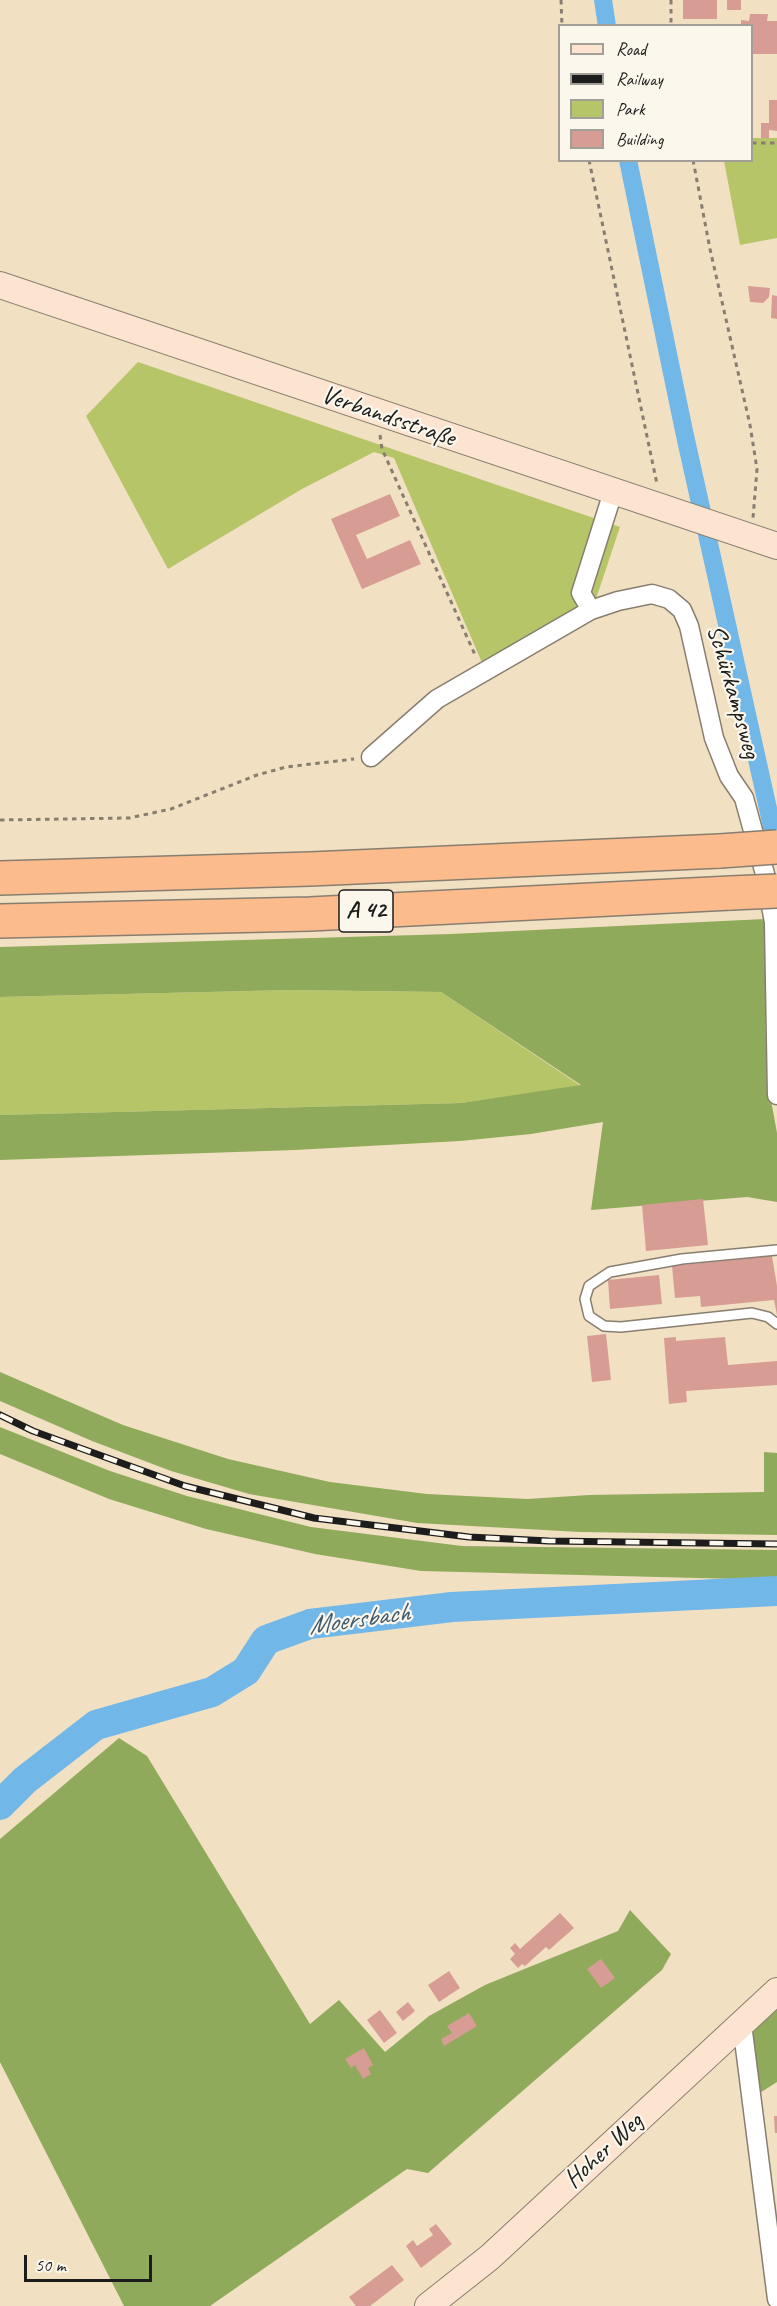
<!DOCTYPE html>
<html>
<head>
<meta charset="utf-8">
<style>
	body { margin:0 }
	#map { position:relative; width:777px; height:2306px; overflow:hidden; background:#f2e0c3; font-family:Caveat,sans-serif }
	canvas { display:block }
	.legend { position:absolute; left:558px; top:24px; width:195px; height:138px; box-sizing:border-box; background:#fbf7ec; border:2px solid #a29f99; margin:0; padding:8px 10px; list-style:none; font-size:18px; color:#1c1c1c }
	.legend li { display:flex; align-items:center; gap:12px; height:30px }
	.legend b { width:30px; border:2px solid #a29f99 }
	.scale { position:absolute; left:24px; top:2255px; width:128px; height:27px; box-sizing:border-box; border:3px solid #1c1c1c; border-top:0; padding-left:8px; font-size:18px; line-height:21px; white-space:nowrap; color:#1c1c1c; -webkit-text-stroke:4px #fbf7ec; paint-order:stroke }
</style>
</head>
<body>
<div id="map">
<canvas width="777" height="2306"></canvas>
<ul class="legend">
<li><b style="height:8px;background:#fde4d1"></b>Road</li>
<li><b style="height:8px;background:#1c1c1c"></b>Railway</li>
<li><b style="height:16px;background:#b6c568"></b>Park</li>
<li><b style="height:16px;background:#d79d95"></b>Building</li>
</ul>
<div class="scale">50 m</div>
</div>
<script>
const context = document.querySelector('canvas').getContext('2d');
context.lineJoin = 'round';
function fill(path, color) { context.fillStyle = color; context.fill(path, 'evenodd'); }
const shape = rows => new Path2D(rows.map(r => 'M' + r).join(''));
function trace(path, color, width, dash) { context.strokeStyle = color; context.lineWidth = width; context.lineCap = dash ? 'butt' : 'round'; context.setLineDash(dash || []); context.stroke(path); }
function write(font, color, halo, rows, align = 'center') {
  context.font = font + ' Caveat,sans-serif'; context.lineWidth = 4.5; context.setLineDash([]); context.textBaseline = 'middle'; context.strokeStyle = halo; context.fillStyle = color; for (const [text, x, y, turn = 0] of rows) {
    context.save(); context.translate(x, y); context.rotate((+turn || 0) * Math.PI / 180); context.textAlign = isNaN(turn) ? turn : align; if (halo) context.strokeText(text, 0, 0); context.fillText(text, 0, 0); context.restore();
  }
}
fill(shape([
	[752,138,777,138,777,238,740,245,724,161,752,160],
	[138,362,620,527,588,623,489,679,394,458,374,452,302,489,168,569,86,416],
	[290,990,441,992,581,1086,461,1103,0,1115,0,997]
]), '#b6c568');
fill(shape([
	[765,919,766,1052,769,1089,777,1133,777,1202,747,1197,591,1210,603,1122,531,1134,460,1141,295,1150,0,1160,0,1115,461,1103,581,1085,441,992,290,990,0,997,0,947,451,934],
	[0,1372,123,1425,228,1459,330,1482,427,1494,527,1499,589,1495,764,1492,764,1452,777,1453,777,1535,580,1532,417,1523,249,1494,171,1471,92,1441,0,1401],
	[0,1427,110,1471,187,1496,311,1527,462,1546,777,1550,777,1580,421,1571,315,1554,206,1529,109,1499,0,1454],
	[119,1738,147,1756,310,2024,339,2000,385,2052,429,2016,485,1985,618,1931,630,1910,671,1954,662,1970,428,2173,407,2169,210,2306,124,2306,0,2062,0,1839],
	[777,1991,777,2082,752,2098,742,2024]
]), '#90aa5c');
trace(shape([
	[603,0,607,26],
	[628,160,684,431,777,849]
]), '#71b7e8', 18);
trace(shape([
	[0,1805,25,1780,96,1725,212,1692,246,1671,266,1640,310,1624,452,1607,777,1591]
]), '#71b7e8', 30);
fill(shape([
	[683,0,717,0,717,19,683,19],
	[727,0,741,0,741,10,727,10],
	[750,14,768,14,767,21,777,21,777,54,752,54,752,26,741,26,741,20,749,21],
	[769,100,777,100,777,131,769,130,769,138,761,138,761,123,769,123],
	[748,286,770,288,769,297,763,303,750,302],
	[772,295,777,296,777,319,771,318],
	[390,494,400,516,356,535,367,559,410,540,421,564,362,589,331,519],
	[703,1199,708,1245,646,1251,642,1205],
	[772,1256,777,1286,777,1315,774,1300,701,1307,700,1296,675,1298,672,1266],
	[659,1275,662,1304,610,1309,608,1280],
	[606,1334,611,1380,592,1382,587,1336],
	[676,1337,676,1341,725,1337,728,1365,777,1361,777,1385,686,1391,687,1402,669,1404,664,1338],
	[560,1913,574,1928,549,1950,546,1947,525,1966,522,1964,518,1968,510,1959,515,1954,510,1948,515,1943,520,1949],
	[601,1959,615,1978,601,1988,587,1969],
	[449,1971,460,1988,439,2002,428,1985],
	[408,2002,415,2011,403,2021,396,2012],
	[380,2010,397,2033,384,2043,367,2020],
	[469,2013,477,2026,444,2046,441,2039,452,2033,447,2026],
	[364,2048,373,2065,368,2068,371,2074,363,2079,355,2065,351,2068,345,2059],
	[774,2116,777,2116,777,2133,775,2133],
	[436,2224,452,2244,421,2268,406,2246,413,2240,417,2246,433,2235,429,2229],
	[392,2265,404,2280,370,2306,356,2306,349,2297]
]), '#d79d95');
const service = shape([
	[777,1250,682,1259,610,1272,589,1286,585,1299,589,1316,604,1326,621,1327,752,1313,768,1317,777,1324]
]);
const minor = shape([
	[613,492,581,593,591,610,618,601,652,594,669,599,682,610,689,626,714,738,729,776,744,798,765,874,774,922,777,1095],
	[371,757,437,699,591,610],
	[742,2024,777,2299]
]);
const secondary = shape([
	[0,285,777,546],
	[428,2306,490,2257,777,1991]
]);
const motorway = shape([
	[0,878,310,869,720,851],
	[0,921,310,914,731,893]
]);
trace(service, '#877e70', 12);
trace(minor, '#877e70', 21);
trace(secondary, '#877e70', 28);
trace(motorway, '#877e70', 36);
trace(shape([
	[561,0,562,26],
	[671,0,671,26],
	[752,143,777,143],
	[589,160,657,484],
	[693,160,710,249,750,425,757,469,753,518],
	[380,435,382,449,476,657],
	[0,820,129,818,171,809,257,775,286,767,354,759]
]), '#877e70', 3, [4.5, 4.5]);
trace(service, '#fff', 9);
trace(minor, '#fff', 18);
trace(secondary, '#fde4d1', 26);
trace(motorway, '#fbbb8c', 33);
const rail = shape([
	[0,1415,33,1431,185,1486,314,1518,469,1537,549,1541,777,1544]
]);
trace(rail, '#1c1c1c', 7);
trace(rail, '#fbf7ec', 4.5, [14]);
const motorwayBridge = shape([
	[720,851,777,847],
	[731,893,777,891]
]);
trace(motorwayBridge, '#877e70', 36, []);
trace(motorwayBridge, '#fbbb8c', 33);
for (const [x, y, w] of [
	[366,911,54]
]) { const box = new Path2D(); box.roundRect(x - w / 2, y - 21, w, 42, 4.5); context.fillStyle = '#fbf7ec'; context.fill(box); trace(box, '#1c1c1c', 1.5); }
write('bold 24px', '#1c1c1c', null, [
	["A 42",366,911]
]);
write('26px', '#1c1c1c', '#fbf7ec', [
	["Verbandsstraße",388,417,19],
	["Schürkampsweg",733,692,74],
	["Hoher Weg",604,2151,-43]
]);
write('italic 27px', '#3e5a6e', '#fbf7ec', [
	["Moersbach",359,1620,-8]
]);
</script>
</body>
</html>
